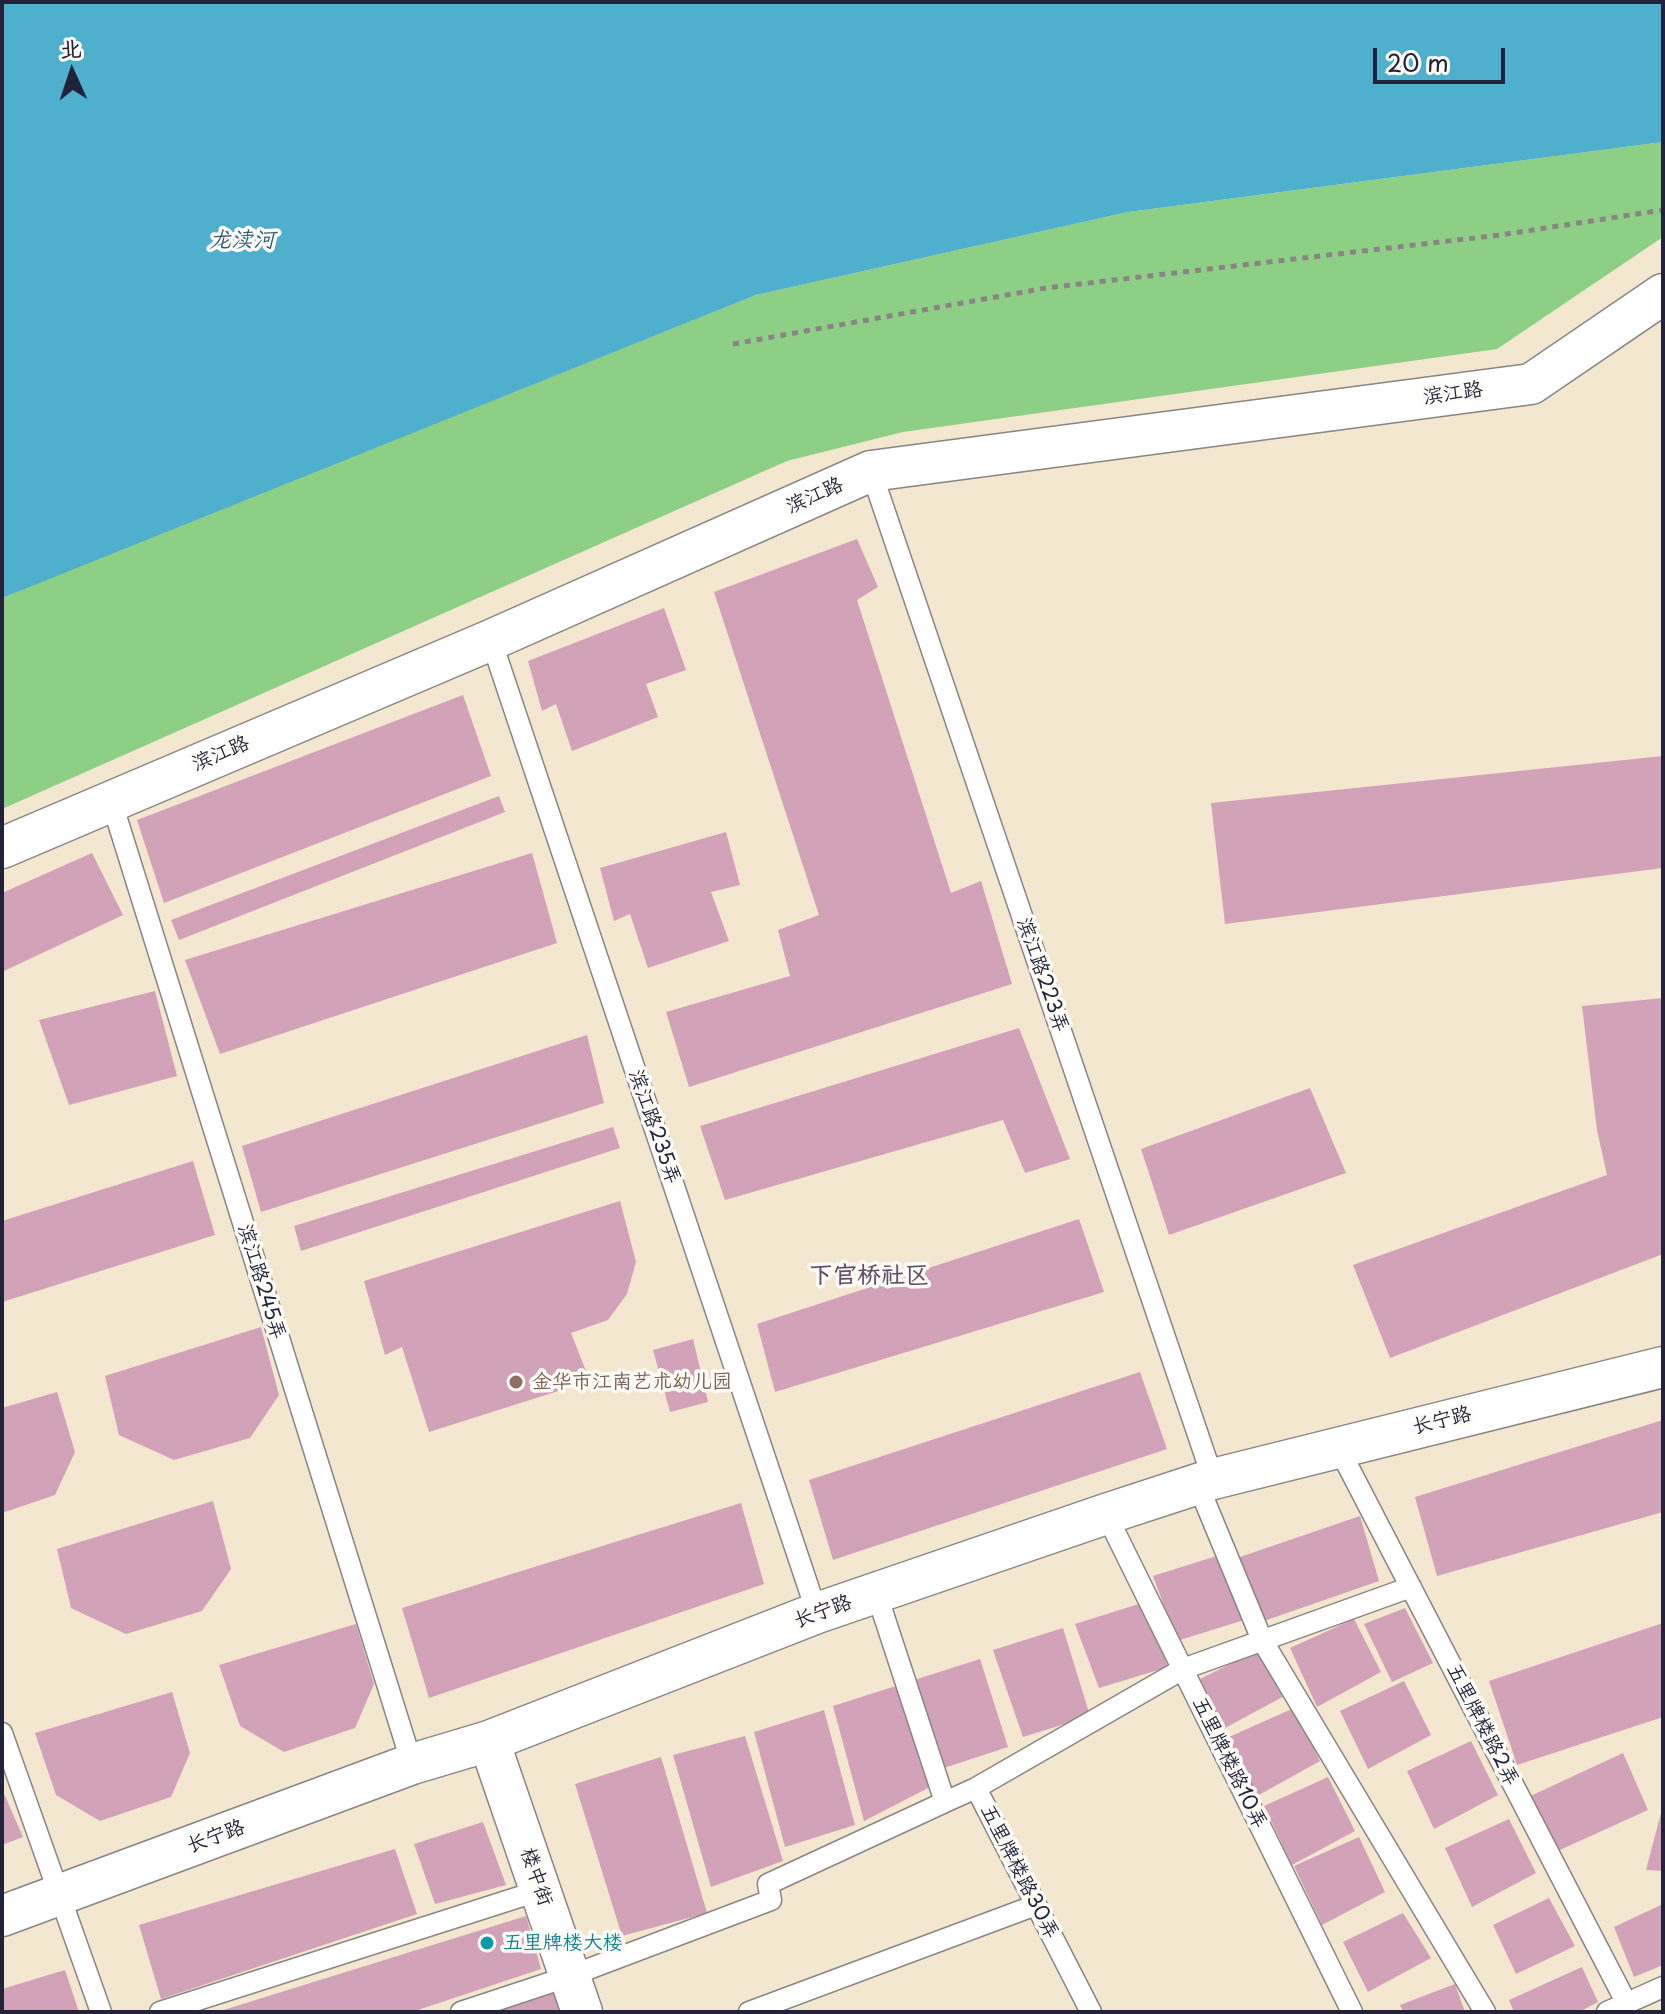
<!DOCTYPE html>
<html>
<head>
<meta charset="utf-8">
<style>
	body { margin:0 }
	#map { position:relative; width:1665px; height:2014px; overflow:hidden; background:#f3e7cf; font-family:"Playpen Sans","LXGW WenKai TC",sans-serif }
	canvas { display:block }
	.frame { position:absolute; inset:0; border:4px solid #22223b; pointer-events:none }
	.north { position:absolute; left:32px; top:32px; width:80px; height:80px; -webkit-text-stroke:6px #fdfcf7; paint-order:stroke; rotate:357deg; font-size:22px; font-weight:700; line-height:32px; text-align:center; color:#22223b }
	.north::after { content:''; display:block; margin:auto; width:28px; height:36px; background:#22223b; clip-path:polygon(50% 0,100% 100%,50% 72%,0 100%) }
	.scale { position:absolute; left:1373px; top:48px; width:132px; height:36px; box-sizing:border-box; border:4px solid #22223b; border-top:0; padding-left:10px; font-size:24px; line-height:28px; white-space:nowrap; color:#22223b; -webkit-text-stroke:6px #fdfcf7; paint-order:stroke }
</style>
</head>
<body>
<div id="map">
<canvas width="1665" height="2014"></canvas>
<div class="frame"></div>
<div class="north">北</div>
<div class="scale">20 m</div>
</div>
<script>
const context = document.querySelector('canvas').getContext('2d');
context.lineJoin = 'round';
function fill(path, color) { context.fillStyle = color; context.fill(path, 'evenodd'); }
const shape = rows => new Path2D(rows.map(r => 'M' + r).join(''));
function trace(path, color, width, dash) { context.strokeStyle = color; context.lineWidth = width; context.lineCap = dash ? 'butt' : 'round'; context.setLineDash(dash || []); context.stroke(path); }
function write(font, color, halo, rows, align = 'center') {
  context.font = font + ' "Playpen Sans","LXGW WenKai TC",sans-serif'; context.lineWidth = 7; context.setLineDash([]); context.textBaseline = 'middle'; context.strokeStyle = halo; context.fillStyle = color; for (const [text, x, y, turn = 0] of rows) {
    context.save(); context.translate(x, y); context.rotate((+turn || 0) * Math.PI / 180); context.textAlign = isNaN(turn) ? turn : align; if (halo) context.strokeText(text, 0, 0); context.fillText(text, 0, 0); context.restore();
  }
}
fill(shape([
	[1663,142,1663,237,1497,349,903,432,787,461,2,809,2,598,29,586,756,295,1128,212]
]), '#8ecf86');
fill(shape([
	[2,2,1663,2,1663,142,1128,212,756,295,2,598]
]), '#4fb0ce');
fill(shape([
	[857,539,878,587,857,600,951,893,981,881,1012,984,689,1087,666,1012,790,976,778,930,819,915,714,592],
	[664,608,686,670,646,684,658,717,572,751,556,704,542,711,528,661],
	[463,695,491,776,164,903,137,820],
	[1663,756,1663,868,1225,924,1211,803],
	[499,796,505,812,179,940,171,920],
	[726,832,740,885,711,892,729,941,648,968,630,914,614,921,600,868],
	[92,853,123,915,2,972,2,893],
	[532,853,557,943,220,1054,185,960],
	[155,991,177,1076,69,1105,39,1020],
	[1663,998,1663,1254,1390,1358,1353,1265,1607,1175,1597,1130,1582,1006],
	[1019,1028,1070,1159,1025,1173,1003,1120,725,1200,700,1126],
	[587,1035,604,1103,261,1212,242,1146],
	[1310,1088,1346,1173,1169,1235,1141,1149],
	[613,1127,620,1148,301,1251,294,1226],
	[193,1161,215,1235,2,1302,2,1221],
	[620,1201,636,1262,627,1294,608,1320,571,1333,590,1381,429,1432,402,1347,385,1355,364,1281],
	[1079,1219,1104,1292,775,1392,757,1324],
	[261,1327,279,1395,250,1438,174,1460,119,1435,105,1376],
	[693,1339,708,1402,670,1412,653,1350],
	[1140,1372,1167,1449,833,1560,809,1480],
	[57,1392,75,1452,55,1495,2,1513,2,1408],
	[1663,1420,1663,1512,1437,1576,1415,1497],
	[213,1501,231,1569,202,1611,126,1634,71,1608,57,1549],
	[741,1503,764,1584,429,1698,402,1608],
	[1360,1516,1379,1581,1264,1621,1240,1557],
	[1223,1554,1247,1619,1177,1641,1153,1576],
	[1145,1602,1168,1667,1099,1688,1075,1624],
	[1405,1608,1433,1663,1392,1682,1364,1624],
	[1354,1619,1381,1672,1317,1707,1290,1648],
	[1663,1623,1663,1717,1517,1765,1489,1681],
	[356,1624,374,1684,355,1728,284,1752,240,1726,219,1665],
	[1063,1628,1090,1716,1023,1737,993,1650],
	[1260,1649,1288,1694,1225,1728,1200,1679],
	[980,1659,1008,1747,941,1769,911,1681],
	[1404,1681,1431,1735,1368,1769,1340,1711],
	[902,1684,932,1786,864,1821,833,1706],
	[172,1692,190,1753,171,1797,100,1821,56,1795,35,1733],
	[1294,1708,1320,1761,1257,1796,1229,1737],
	[824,1710,855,1825,785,1847,754,1732],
	[745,1736,783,1861,711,1887,673,1755],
	[1471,1741,1498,1795,1434,1829,1407,1771],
	[1623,1753,1648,1810,1551,1854,1524,1799],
	[661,1757,707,1913,622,1936,575,1784],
	[1328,1777,1355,1831,1292,1865,1264,1806],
	[2,1789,23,1837,2,1845],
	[1662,1809,1663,1871,1646,1870],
	[1509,1819,1536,1873,1472,1907,1445,1848],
	[483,1822,506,1885,435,1904,414,1844],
	[1359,1837,1385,1892,1322,1925,1294,1866],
	[395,1849,417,1914,161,1999,139,1925],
	[1549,1898,1575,1946,1516,1974,1493,1925],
	[1663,1904,1663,1965,1634,1977,1614,1927],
	[1403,1913,1431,1958,1368,1992,1343,1942],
	[526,1916,541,1969,412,2012,217,2012],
	[1582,1967,1598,2002,1579,2012,1514,2012,1509,2000],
	[65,1970,79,2012,2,2012,2,1989],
	[553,1984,564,2012,487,2012],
	[1455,1984,1465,2012,1403,2012,1400,2005]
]), '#d2a2b8');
const lane = shape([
	[871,471,1213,1479],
	[491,640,817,1613],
	[111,800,412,1764],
	[1338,1447,1626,2002],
	[1198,1485,1262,1640,1485,2012],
	[1106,1514,1352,2012],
	[876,1592,945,1802,976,1788,1091,2012],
	[2,1733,101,2012],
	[976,1788,1183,1669,1411,1587],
	[160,2012,541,1890],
	[461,2012,570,1976,771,1900,768,1884,945,1802],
	[749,2012,1036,1905],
	[1607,2012,1663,1987]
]);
const street = shape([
	[2,848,491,640,871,471,1531,384,1663,294],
	[489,1741,582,2012],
	[2,1916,412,1764,489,1741,817,1613,1106,1514,1213,1479,1663,1367]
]);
trace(lane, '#8a8485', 23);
trace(street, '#8a8485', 43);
trace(shape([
	[733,344,1046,288,1500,235,1663,210]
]), '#8a8485', 5, [6, 6]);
trace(lane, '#fff', 20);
trace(street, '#fff', 40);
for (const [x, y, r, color] of [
	[516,1382,8,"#8d6e63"],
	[487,1943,8,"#0f9aa8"]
]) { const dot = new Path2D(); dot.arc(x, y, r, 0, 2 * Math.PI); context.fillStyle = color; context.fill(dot); trace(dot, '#fdfcf7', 3); }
write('20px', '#22223b', '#fdfcf7', [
	["滨江路",1453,394,-8],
	["滨江路",815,496,-24],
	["滨江路",221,754,-23],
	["滨江路223弄",1042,975,71],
	["滨江路235弄",654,1127,71],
	["滨江路245弄",261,1282,73],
	["长宁路",1442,1421,-14],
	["长宁路",823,1612,-20],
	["五里牌楼路2弄",1482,1725,63],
	["五里牌楼路10弄",1229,1763,64],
	["长宁路",216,1837,-20],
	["五里牌楼路30弄",1019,1872,63],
	["楼中街",536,1877,71]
]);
write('20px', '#785e54', '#fdfcf7', [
	["金华市江南艺术幼儿园",532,1382]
], 'left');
write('20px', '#0d838f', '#fdfcf7', [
	["五里牌楼大楼",503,1943]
], 'left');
write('italic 22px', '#345b76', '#fdfcf7', [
	["龙渎河",242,241]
]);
write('bold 24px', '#604f67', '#fdfcf7', [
	["下官桥社区",869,1276]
]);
</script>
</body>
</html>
